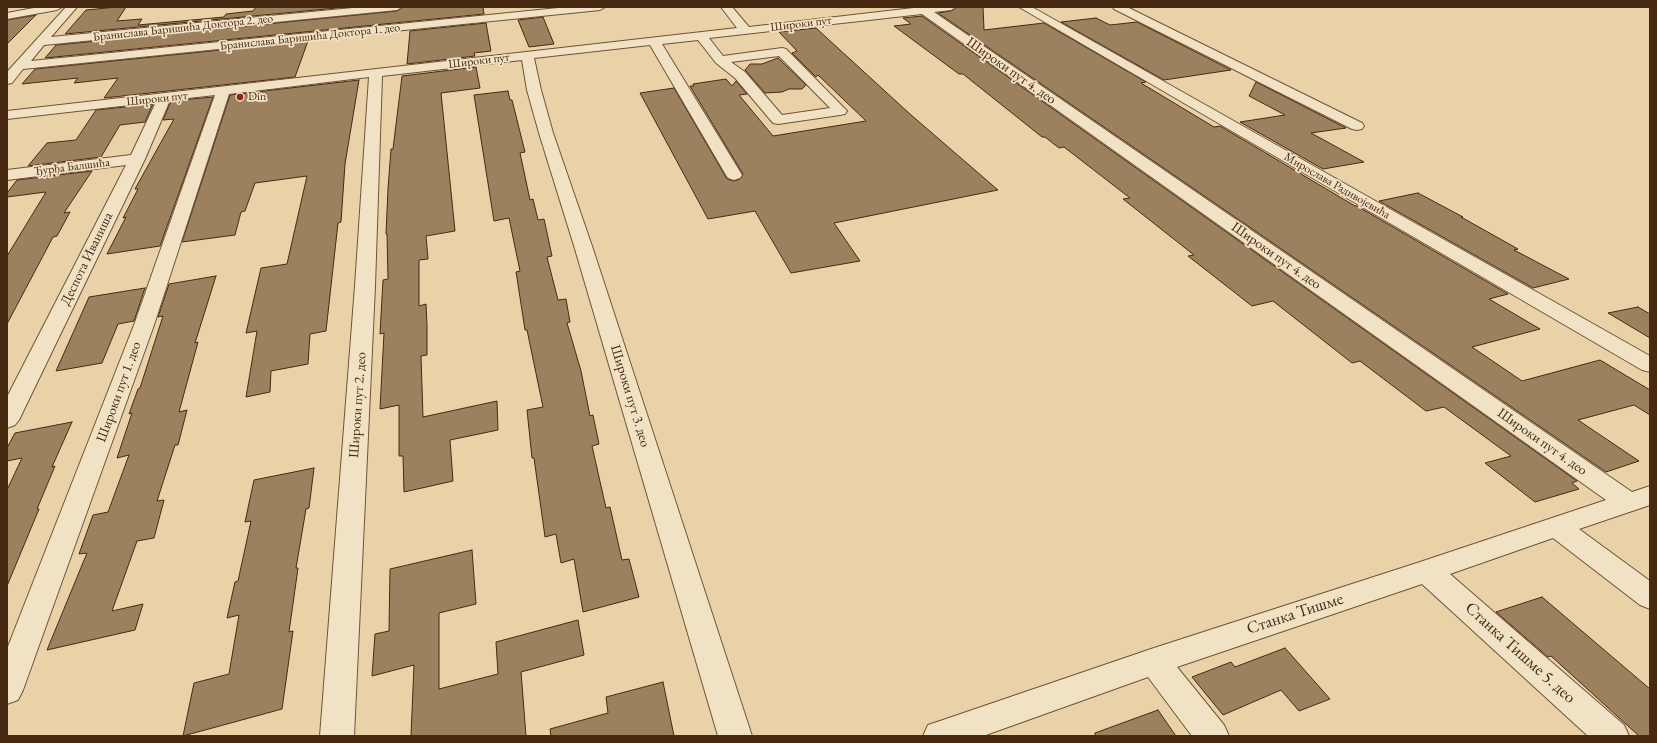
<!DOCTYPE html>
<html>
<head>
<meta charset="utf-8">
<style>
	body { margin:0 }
	#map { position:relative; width:1657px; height:743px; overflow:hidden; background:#e9d2a7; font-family:"EB Garamond",serif }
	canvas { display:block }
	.frame { position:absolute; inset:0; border:8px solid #482912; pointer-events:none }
</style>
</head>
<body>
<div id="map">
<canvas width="1657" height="743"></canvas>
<div class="frame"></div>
</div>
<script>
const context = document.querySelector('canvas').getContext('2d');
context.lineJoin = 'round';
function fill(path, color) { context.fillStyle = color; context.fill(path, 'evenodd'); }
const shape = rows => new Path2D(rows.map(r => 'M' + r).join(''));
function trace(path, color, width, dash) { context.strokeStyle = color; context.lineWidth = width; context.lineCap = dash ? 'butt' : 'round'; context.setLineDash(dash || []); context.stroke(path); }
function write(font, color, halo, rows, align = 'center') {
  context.font = font + ' "EB Garamond",serif'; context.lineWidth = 3.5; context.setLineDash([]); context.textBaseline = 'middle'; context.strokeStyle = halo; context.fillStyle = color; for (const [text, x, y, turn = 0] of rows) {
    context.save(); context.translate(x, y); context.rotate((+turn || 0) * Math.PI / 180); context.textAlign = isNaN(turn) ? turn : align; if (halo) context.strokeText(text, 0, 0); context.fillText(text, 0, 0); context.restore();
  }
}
const building = shape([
	[117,7,126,7,117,21,142,19,138,25,224,17,226,14,253,11,256,7,347,7,65,34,86,10,117,7],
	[403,7,483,7,484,14,45,58,56,45,397,11,403,7],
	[957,7,983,7,984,30,1044,23,1146,82,1141,83,1214,127,1220,126,1355,206,1357,206,1508,294,1489,299,1540,329,1472,347,1522,381,1600,360,1650,390,1650,415,1634,405,1578,420,1639,461,1606,472,938,13,951,11,957,7],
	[36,15,7,44,7,20,36,15],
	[922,16,1577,481,1572,483,1579,489,1535,502,1485,463,1511,456,1444,407,1426,411,1360,361,1352,363,1273,301,1252,306,1188,256,1194,255,1123,199,1130,198,1064,147,1059,148,1045,137,1042,137,963,74,959,74,894,26,911,24,903,18,922,16],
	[543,17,554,44,529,47,518,20,543,17],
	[1096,18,1110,25,1137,22,1231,70,1164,80,1061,22,1096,18],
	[486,23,491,51,474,53,475,56,407,64,410,31,486,23],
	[816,28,910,114,998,190,834,223,860,261,791,273,755,211,708,219,640,93,674,88,727,179,734,181,740,179,743,174,690,86,694,86,693,84,726,79,732,86,736,81,747,94,739,95,773,136,866,121,818,75,816,77,792,53,797,51,779,32,816,28],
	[308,41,295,77,104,98,118,78,74,83,78,78,22,84,35,69,308,41],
	[778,58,806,85,802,89,789,89,782,92,765,93,745,70,750,64,762,64,778,58],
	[476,67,480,88,441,93,455,231,426,236,428,259,419,260,419,306,426,304,427,325,427,355,421,356,423,417,497,401,498,430,450,440,453,481,404,492,403,456,399,456,399,405,380,409,384,333,380,334,383,280,388,279,387,234,386,234,388,189,391,149,393,149,402,76,476,67],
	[359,80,345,164,341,222,338,223,326,331,310,334,308,364,271,371,270,392,246,397,257,331,246,333,261,268,287,264,307,176,255,183,245,211,241,212,235,235,182,242,230,95,359,80],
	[1256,82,1346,128,1311,133,1364,162,1323,169,1240,122,1285,115,1249,96,1256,82],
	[508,91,510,100,512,100,525,152,520,153,530,200,533,199,538,220,544,219,552,256,547,257,558,300,566,299,570,322,567,323,581,371,590,416,593,415,599,444,592,446,606,508,610,507,622,560,629,559,639,597,583,612,574,559,561,563,556,534,545,537,534,458,532,458,527,410,543,407,527,330,525,330,517,278,516,272,520,271,509,218,494,221,474,95,508,91],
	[213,97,160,246,107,254,126,217,123,218,138,189,135,189,174,119,163,120,171,101,213,97],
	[153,104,145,122,120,125,101,157,28,166,47,143,76,140,96,110,153,104],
	[92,171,64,213,70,212,57,236,53,237,7,324,7,256,46,192,7,197,7,193,17,180,92,171],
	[1418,193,1463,217,1461,217,1518,249,1514,250,1569,279,1533,288,1379,201,1418,193],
	[216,276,195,343,198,342,179,412,187,410,178,445,175,445,157,501,164,500,154,538,137,541,112,611,143,604,135,630,47,650,87,553,79,554,93,515,108,512,129,455,117,458,132,413,129,414,138,389,140,388,163,316,158,317,169,284,216,276],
	[145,288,134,321,118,324,102,363,56,371,89,297,145,288],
	[1638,307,1650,314,1650,338,1608,313,1638,307],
	[72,422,52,467,55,466,37,509,39,509,7,586,7,490,22,458,7,461,7,448,15,433,72,422],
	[314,468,309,508,306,509,296,568,298,568,289,632,293,631,282,709,183,736,194,683,229,674,239,615,227,618,235,582,238,581,251,521,245,522,254,480,314,468],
	[472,550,476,604,439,613,439,689,498,674,496,642,578,620,584,655,521,672,526,736,411,736,414,665,372,676,375,634,389,631,390,569,472,550],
	[1542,597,1650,689,1650,736,1639,736,1551,656,1548,657,1496,612,1542,597],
	[1285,648,1330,699,1299,711,1281,690,1223,715,1192,677,1231,662,1235,667,1285,648],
	[663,682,674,736,551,736,550,729,608,713,606,697,663,682],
	[1158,710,1176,736,1095,736,1095,733,1158,710]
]);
fill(building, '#9c815f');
trace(building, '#482912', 1);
const minor = shape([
	[39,7,62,7,57,10,7,19,7,13,39,7],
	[66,7,77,7,51,37,363,7,402,7,397,10,44,45,31,61,568,7,605,7,600,10,23,69,12,83,7,84,7,72,66,7],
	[721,7,732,7,749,27,922,7,956,7,951,10,934,12,1632,492,1650,486,1650,505,1579,529,1650,581,1650,609,1640,605,1553,538,1450,574,1624,725,1629,736,1588,736,1422,584,1177,667,1224,725,1229,736,1192,736,1148,677,983,736,923,736,928,725,940,721,1154,648,1420,562,1606,500,922,14,709,38,723,56,782,48,786,49,847,111,845,114,840,115,778,124,773,123,735,78,716,63,698,40,662,44,742,175,740,178,734,180,728,178,726,175,650,45,534,58,541,90,553,133,593,249,752,736,718,736,575,249,539,133,527,90,522,60,382,76,375,286,354,736,320,736,355,286,369,77,229,94,154,325,23,690,18,700,7,704,7,649,134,325,215,95,170,100,145,159,19,420,15,425,7,428,7,397,126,165,7,180,7,170,131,155,156,102,7,119,7,111,737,28,721,7],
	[779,56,830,108,782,115,745,72,731,62,779,56],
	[1019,7,1032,7,1650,356,1650,372,1642,370,1019,7],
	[1113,7,1127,7,1362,123,1364,126,1362,129,1357,130,1352,129,1114,9,1113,7]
]);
trace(minor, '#705337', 2);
fill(minor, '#f1e2c6');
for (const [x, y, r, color] of [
	[240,97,4,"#8f2418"]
]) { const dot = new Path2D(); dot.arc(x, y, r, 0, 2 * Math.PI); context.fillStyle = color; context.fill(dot); trace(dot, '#f1e2c6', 1.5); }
write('12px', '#482912', '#f1e2c6', [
	["Широки пут",801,24,-7],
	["Бранислава Баришића Доктора 2. део",183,28,-6],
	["Бранислава Баришића Доктора 1. део",310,37,-6],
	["Широки пут",479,61,-7],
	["Широки пут",157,99,-6],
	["Ђурђа Балшића",72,167,-7],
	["Мирослава Радивојевића",1337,186,30]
]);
write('12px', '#482912', '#f1e2c6', [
	["Din",248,97]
], 'left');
write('14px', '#482912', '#f1e2c6', [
	["Широки пут 4. део",1011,71,35],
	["Широки пут 4. део",1276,256,35],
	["Деспота Иваниша",87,259,-64],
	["Широки пут 1. део",119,392,-70],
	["Широки пут 3. део",630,396,73],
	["Широки пут 2. део",358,405,-86],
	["Широки пут 4. део",1542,442,35]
]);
write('17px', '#482912', '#f1e2c6', [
	["Станка Тишме",1295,614,-18],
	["Станка Тишме 5. део",1520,653,42]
]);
</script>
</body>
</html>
